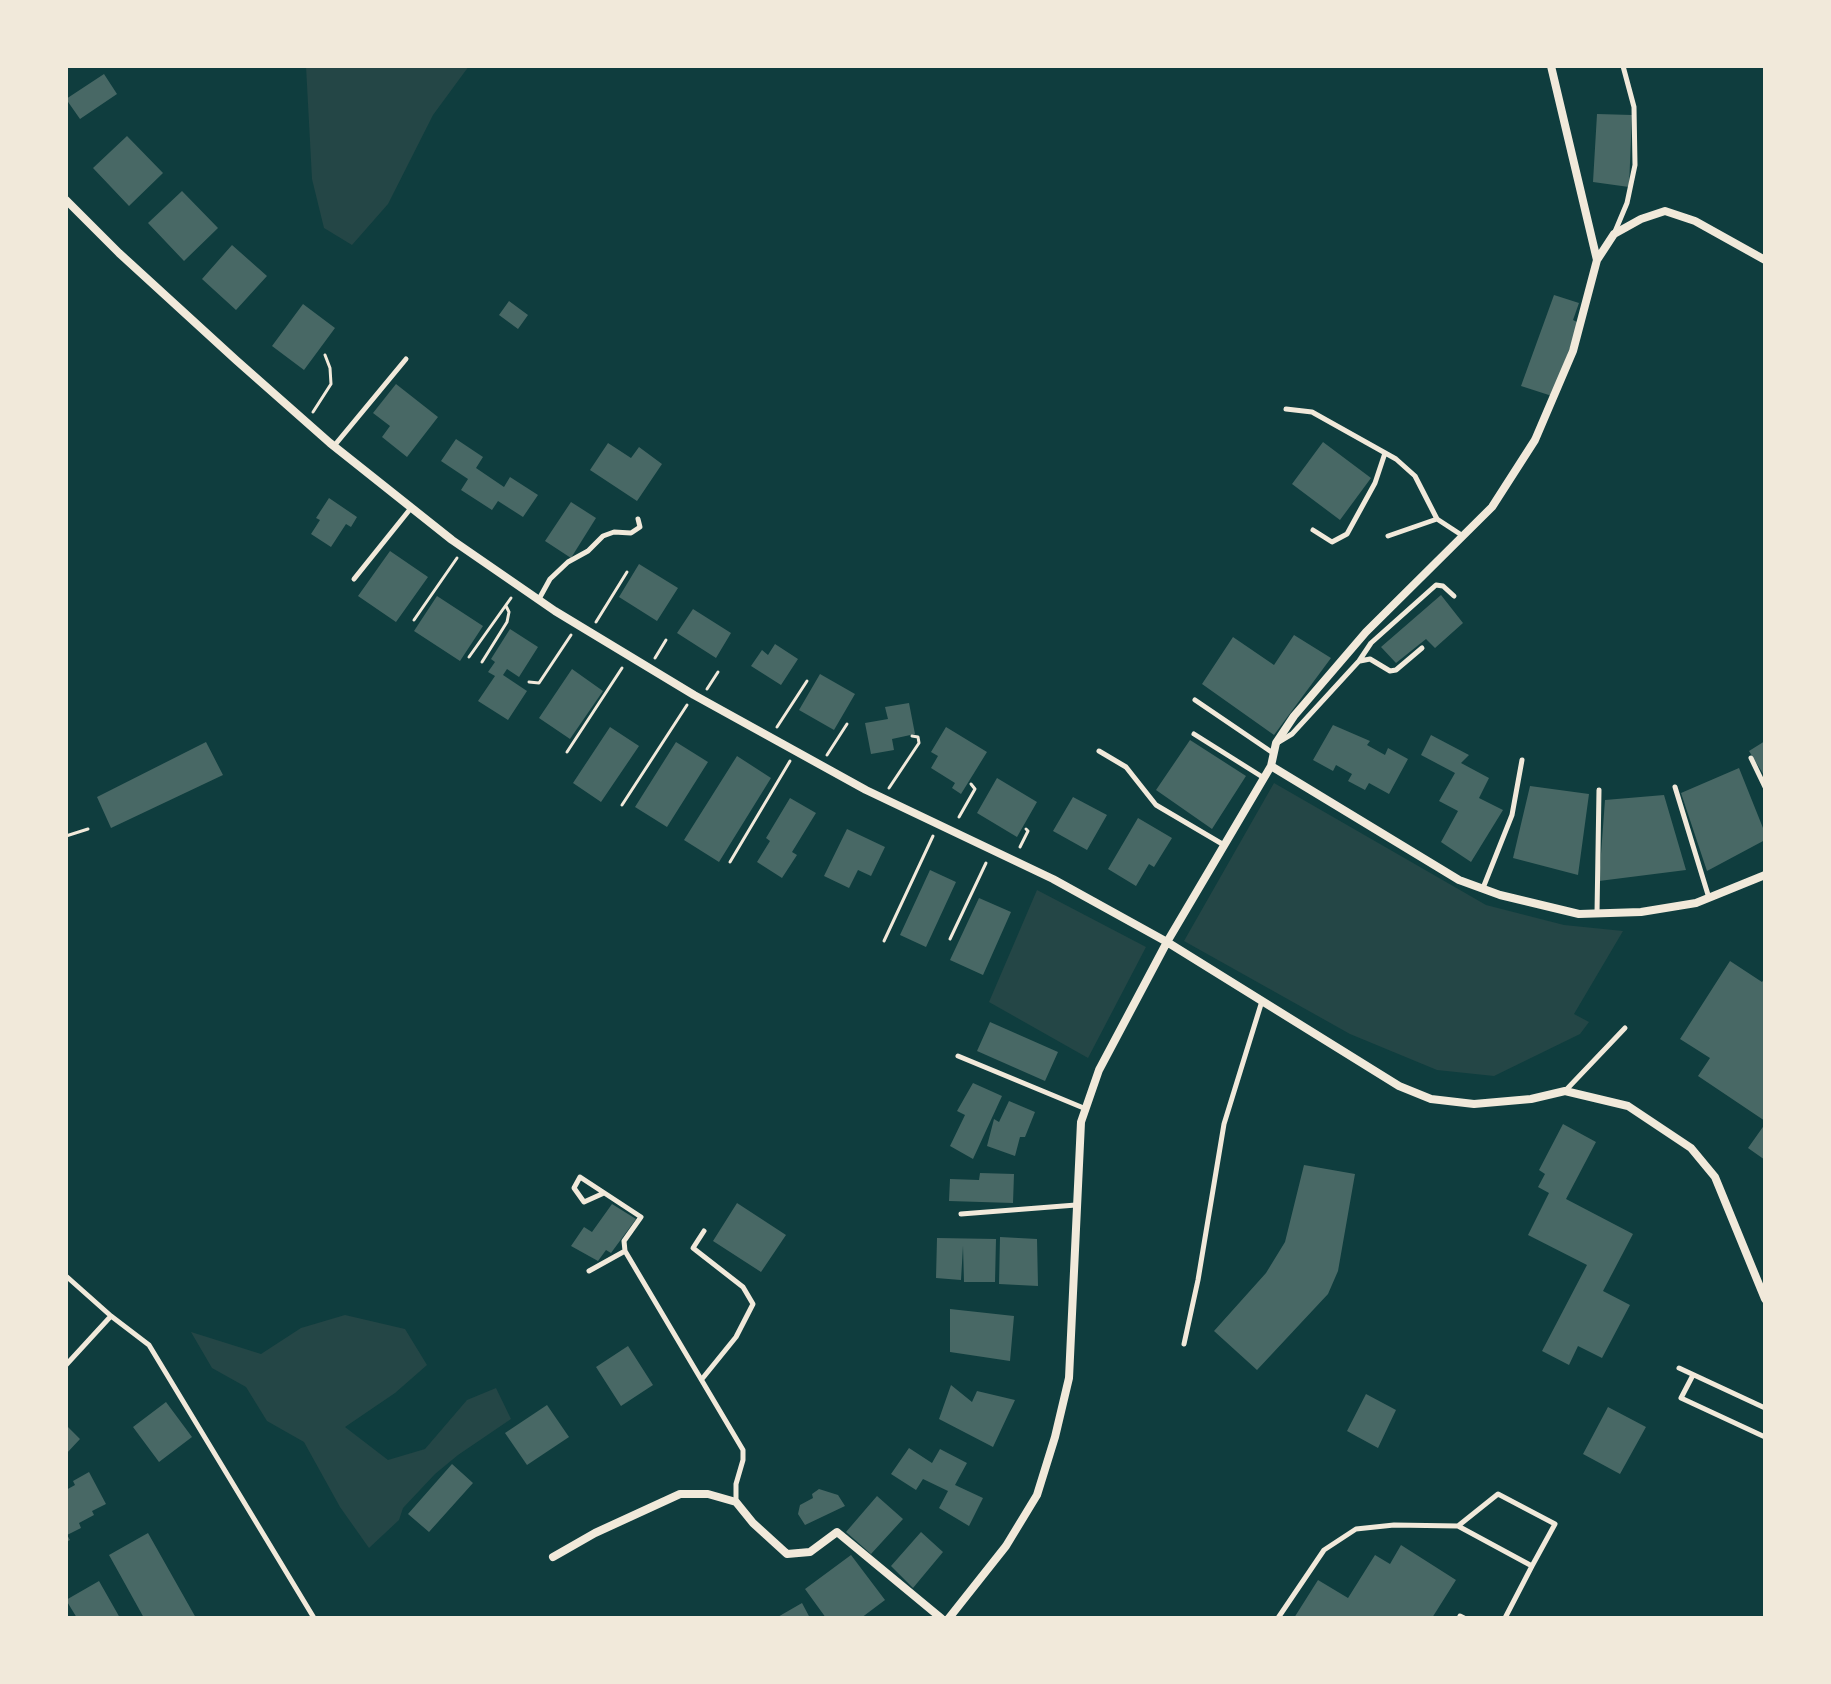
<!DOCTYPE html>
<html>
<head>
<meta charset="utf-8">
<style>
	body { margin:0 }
	#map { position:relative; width:1831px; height:1684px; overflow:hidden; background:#0f3d3e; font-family:"Varela Round",sans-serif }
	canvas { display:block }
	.frame { position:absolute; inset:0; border:68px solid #f1e9da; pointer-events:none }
</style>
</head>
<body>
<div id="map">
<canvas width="1831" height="1684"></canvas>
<div class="frame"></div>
</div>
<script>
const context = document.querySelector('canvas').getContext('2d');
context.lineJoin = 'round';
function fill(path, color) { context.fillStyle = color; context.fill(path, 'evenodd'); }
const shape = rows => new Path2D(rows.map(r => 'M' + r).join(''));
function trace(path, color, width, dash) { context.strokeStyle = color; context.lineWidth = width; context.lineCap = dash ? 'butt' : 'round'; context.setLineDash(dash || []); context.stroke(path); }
fill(shape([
	[306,66,469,66,433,115,388,204,352,245,324,228,312,179],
	[1274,783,1486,905,1564,925,1623,931,1574,1014,1589,1022,1580,1034,1494,1076,1437,1070,1350,1034,1184,941],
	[1037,890,1146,947,1088,1058,989,1002],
	[345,1315,405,1329,427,1365,395,1393,345,1427,388,1460,425,1449,467,1400,496,1388,511,1419,458,1455,435,1474,403,1508,399,1520,369,1548,340,1507,304,1442,267,1421,246,1387,212,1368,191,1332,261,1354,301,1328]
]), '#244646');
fill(shape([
	[104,74,117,94,80,119,66,99],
	[1597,114,1632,115,1629,187,1593,182],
	[127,136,163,173,129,206,93,168],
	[182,191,218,228,184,261,148,223],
	[232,245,267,276,236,310,202,279],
	[1554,295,1579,303,1573,320,1579,323,1552,396,1521,386],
	[509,301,528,315,518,329,499,315],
	[303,304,335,328,304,370,272,346],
	[396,384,438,417,407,457,382,437,390,426,373,413],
	[456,439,483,457,476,468,504,487,510,477,538,495,523,517,498,501,492,510,461,490,468,479,441,461],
	[1323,442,1371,478,1340,520,1292,484],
	[608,443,631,458,639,447,662,464,637,501,590,470],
	[329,498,357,517,351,527,346,524,331,547,311,534,320,520,316,518],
	[571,502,596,518,571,558,545,541],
	[390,551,428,577,396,622,358,596],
	[639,564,678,588,657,621,619,597],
	[1441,595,1463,623,1435,648,1426,639,1396,663,1381,647],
	[437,596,483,626,460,661,414,631],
	[693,609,731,633,716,658,677,633],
	[510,629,538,647,519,677,507,669,503,675,527,691,508,720,478,701,495,676,488,672,495,662,491,659],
	[1294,635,1331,658,1274,735,1202,684,1233,637,1274,665],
	[775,644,798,659,781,685,751,666,762,650,768,655],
	[572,669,603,691,570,739,539,718],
	[820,674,855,694,834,730,799,710],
	[909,703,915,734,892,739,894,750,871,754,865,723,888,719,885,707],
	[1333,725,1370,741,1367,745,1385,755,1388,748,1408,759,1389,794,1369,783,1365,790,1348,781,1352,774,1336,765,1333,771,1313,760],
	[610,727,639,746,601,802,573,783],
	[946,727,987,752,961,794,952,788,955,783,931,768,938,756,931,752],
	[1431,735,1469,755,1461,763,1489,778,1479,798,1503,810,1471,862,1441,842,1458,811,1439,801,1455,773,1421,755],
	[1190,740,1246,776,1212,829,1156,790],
	[1765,741,1765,777,1749,751],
	[206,742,223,775,111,828,97,797],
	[676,742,708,762,667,827,635,807],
	[737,756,771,778,719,862,684,840],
	[1739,768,1765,833,1765,840,1707,871,1681,793],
	[997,778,1037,802,1017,837,977,813],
	[1530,786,1589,794,1578,875,1513,858],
	[1664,795,1686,870,1599,881,1605,800],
	[1073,797,1107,815,1087,850,1053,831],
	[790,798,816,813,792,852,797,855,782,878,757,862,770,841,766,838],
	[1138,818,1172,838,1154,867,1149,864,1136,886,1108,869],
	[847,829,885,847,871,876,858,870,849,888,824,876],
	[930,870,956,882,926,947,900,935],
	[979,898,1011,912,983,975,950,960],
	[1730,961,1762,982,1765,978,1765,1121,1698,1076,1710,1058,1680,1039],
	[990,1022,1058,1052,1045,1081,977,1051],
	[973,1083,1002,1096,973,1159,950,1146,965,1115,957,1111],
	[1009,1101,1035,1112,1025,1137,1020,1137,1015,1156,987,1146,994,1119,999,1122],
	[1563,1124,1596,1142,1566,1199,1633,1234,1603,1291,1630,1305,1602,1358,1578,1346,1569,1365,1542,1351,1587,1265,1528,1235,1549,1193,1538,1187,1545,1174,1539,1170],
	[1765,1124,1765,1160,1748,1148],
	[1304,1165,1355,1174,1338,1271,1328,1294,1257,1370,1214,1331,1266,1273,1285,1242],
	[980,1173,1014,1174,1013,1203,949,1201,950,1179,979,1180],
	[737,1203,786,1235,761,1272,713,1241],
	[612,1204,636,1219,611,1253,606,1250,598,1261,571,1246,584,1227,592,1232],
	[1000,1237,1037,1239,1038,1286,999,1284],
	[937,1238,996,1239,995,1282,964,1282,963,1246,961,1280,936,1278],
	[950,1309,1014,1316,1010,1361,950,1352],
	[628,1346,653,1385,621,1406,596,1367],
	[951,1385,972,1402,977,1391,1015,1400,993,1447,939,1419],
	[1366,1394,1396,1410,1378,1448,1347,1431],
	[166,1402,192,1437,159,1462,133,1427],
	[547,1405,569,1437,527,1465,505,1433],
	[1608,1407,1646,1427,1620,1474,1583,1454],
	[66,1425,80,1439,66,1454],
	[909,1448,932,1463,940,1449,967,1463,955,1485,983,1498,969,1526,939,1508,948,1491,923,1479,916,1490,891,1474],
	[452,1464,473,1483,429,1532,408,1514],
	[89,1472,106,1504,92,1511,94,1515,79,1523,81,1528,67,1535,70,1540,66,1542,66,1490,75,1485,73,1481],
	[819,1489,838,1495,845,1506,805,1525,798,1514,800,1505,813,1498,812,1494],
	[877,1496,903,1519,871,1554,846,1532],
	[921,1532,943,1552,913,1588,891,1566],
	[148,1533,196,1618,144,1618,109,1555],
	[1401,1545,1456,1580,1432,1618,1294,1618,1318,1580,1348,1598,1375,1555,1390,1564],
	[851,1555,885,1600,861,1618,826,1618,805,1589],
	[99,1581,120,1618,77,1618,66,1600],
	[802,1603,810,1618,776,1618]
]), '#486865');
trace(shape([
	[313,412,331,384,330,368,325,355],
	[414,620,457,558],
	[596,622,627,572],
	[469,657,511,598],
	[655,658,666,640],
	[482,662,507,622,509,612,506,606],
	[529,682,539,683,571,635],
	[707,689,718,672],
	[777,727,807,681],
	[567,752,622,668],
	[827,755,847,724],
	[889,788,919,743,918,737,912,736],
	[622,805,687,705],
	[959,817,975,789,971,784],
	[66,836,88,829],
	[1020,847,1028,831,1026,829],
	[730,862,790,761],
	[950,939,986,863],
	[884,941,933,836]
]), '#f1e9da', 3);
trace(shape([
	[1614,234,1627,203,1635,165,1634,107,1623,66],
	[1286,409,1312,412,1396,459,1415,476,1437,519,1463,536],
	[334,446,406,359],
	[1313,530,1332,542,1347,534,1375,483,1385,453],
	[1388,536,1437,519],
	[354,579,411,508],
	[539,599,550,579,568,562,588,551,603,536,614,532,631,533,640,527,638,519],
	[1360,661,1370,659,1390,671,1396,670,1422,648],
	[1195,700,1273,753],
	[1194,734,1264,778],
	[1277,743,1292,734,1359,661,1371,643,1436,585,1443,586,1454,596],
	[1099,751,1126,767,1156,805,1224,845],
	[1751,758,1765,787],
	[1675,787,1709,898],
	[1483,888,1512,815,1522,760],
	[1597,913,1599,790],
	[958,1056,1086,1109],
	[1566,1090,1625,1028],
	[604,1193,584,1202,574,1188,580,1177,641,1217,624,1241,625,1251,743,1450,743,1460,736,1484,736,1501],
	[961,1214,1076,1205],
	[589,1271,625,1251],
	[66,1276,111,1316,149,1345,314,1618],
	[1184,1344,1198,1280,1224,1124,1262,1001],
	[66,1365,111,1316],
	[1679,1368,1765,1408],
	[1693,1375,1681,1398,1765,1437],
	[702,1379,736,1337,753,1304,743,1287,693,1248,704,1231],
	[1458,1526,1498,1494,1555,1524,1532,1566],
	[1278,1618,1324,1550,1356,1529,1394,1525,1458,1526,1532,1566,1505,1618],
	[1459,1618,1460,1616,1464,1618]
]), '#f1e9da', 5);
trace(shape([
	[66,200,119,253,236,360,330,443,452,540,555,611,694,695,866,790,1053,879,1167,942,1399,1086,1431,1099,1474,1104,1531,1099,1565,1091,1628,1106,1691,1148,1715,1177,1765,1299],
	[1597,260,1614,234,1641,219,1665,211,1695,221,1765,260],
	[1271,766,1459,880,1500,895,1579,914,1641,912,1696,903,1765,875],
	[553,1557,595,1533,680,1494,708,1494,736,1502,753,1523,787,1554,810,1552,837,1532,941,1618],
	[949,1618,1006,1546,1037,1495,1055,1437,1069,1378,1081,1122,1099,1070,1167,942,1271,766,1276,743,1294,716,1366,632,1492,507,1535,440,1573,351,1597,260,1551,66]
]), '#f1e9da', 8);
</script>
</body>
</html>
